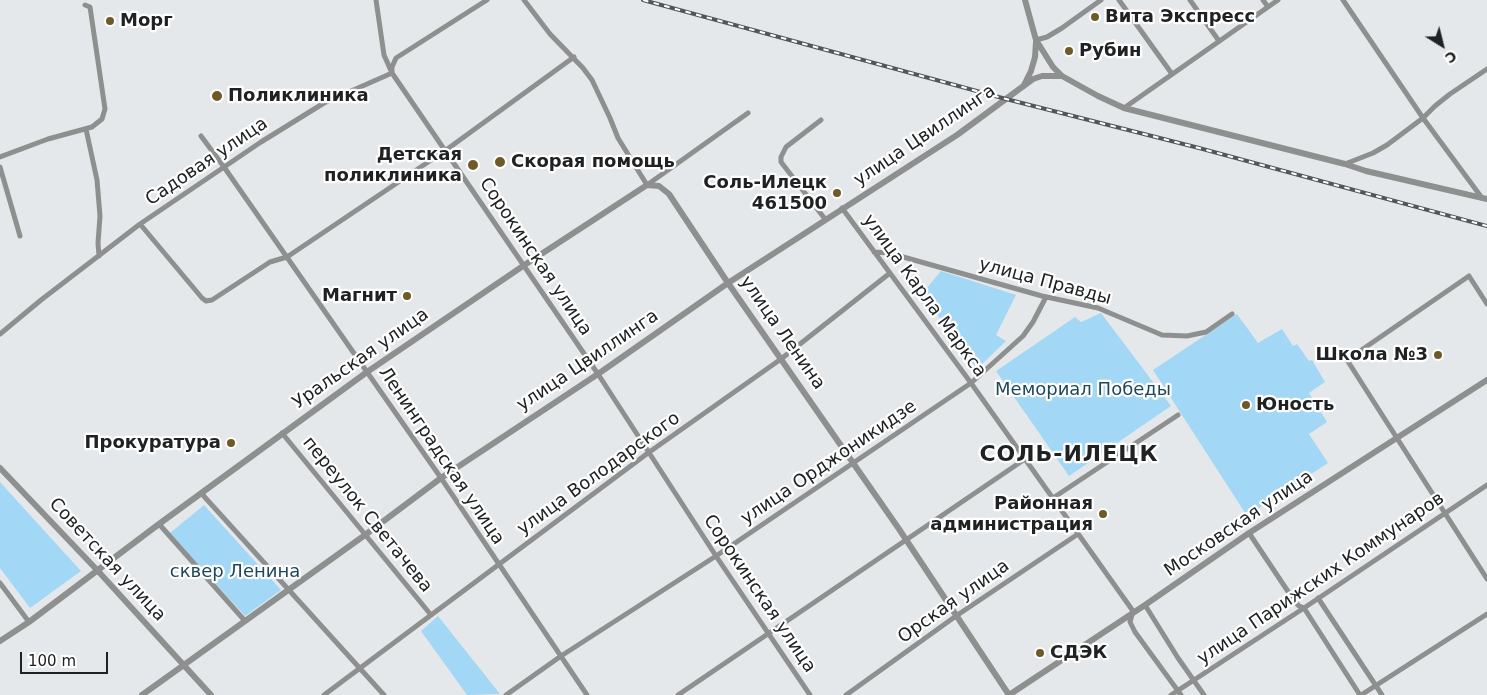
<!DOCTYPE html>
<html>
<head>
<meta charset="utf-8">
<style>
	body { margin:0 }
	#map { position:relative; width:1487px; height:695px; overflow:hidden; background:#e5e8ea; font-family:"DejaVu Sans",sans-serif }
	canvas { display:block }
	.north { position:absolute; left:1417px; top:20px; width:50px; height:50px; -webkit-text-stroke:4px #fff; paint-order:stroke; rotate:144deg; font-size:14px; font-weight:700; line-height:20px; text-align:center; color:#202122 }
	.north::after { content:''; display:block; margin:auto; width:18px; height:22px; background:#202122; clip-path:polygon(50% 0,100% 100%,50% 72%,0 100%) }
	.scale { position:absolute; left:20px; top:652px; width:88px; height:22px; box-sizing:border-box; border:2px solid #202122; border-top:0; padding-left:6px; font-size:15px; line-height:18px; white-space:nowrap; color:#202122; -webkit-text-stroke:4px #fff; paint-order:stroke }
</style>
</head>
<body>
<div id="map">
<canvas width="1487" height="695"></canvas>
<div class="north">С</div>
<div class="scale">100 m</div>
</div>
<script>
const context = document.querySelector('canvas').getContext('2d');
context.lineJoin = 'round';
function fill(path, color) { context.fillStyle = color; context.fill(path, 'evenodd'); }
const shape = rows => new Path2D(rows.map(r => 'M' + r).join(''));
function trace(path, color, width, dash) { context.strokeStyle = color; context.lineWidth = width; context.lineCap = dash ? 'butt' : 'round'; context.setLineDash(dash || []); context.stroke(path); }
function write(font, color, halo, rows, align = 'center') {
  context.font = font + ' "DejaVu Sans",sans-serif'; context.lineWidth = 4.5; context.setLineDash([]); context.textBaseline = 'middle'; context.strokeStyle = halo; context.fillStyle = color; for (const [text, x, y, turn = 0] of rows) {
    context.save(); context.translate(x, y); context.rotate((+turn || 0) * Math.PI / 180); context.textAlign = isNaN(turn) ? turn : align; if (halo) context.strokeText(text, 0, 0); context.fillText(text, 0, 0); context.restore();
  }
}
fill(shape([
	[941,271,1016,295,996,335,1006,341,977,369,922,294],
	[1101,313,1171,406,1069,476,996,371,1075,317,1081,322],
	[1237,314,1258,343,1282,329,1293,346,1297,344,1309,361,1312,360,1325,382,1309,393,1327,422,1309,434,1328,463,1247,516,1153,370],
	[0,482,81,571,30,608,0,568],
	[204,505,281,590,245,616,170,533],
	[438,616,500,694,467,695,421,631]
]), '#a3d7f6');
trace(shape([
	[376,0,384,55,392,73,598,374,716,556,810,695],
	[524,0,550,34,583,68,592,80,610,118,618,138,647,185,748,113],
	[1119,0,1172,74],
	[1190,0,1219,41],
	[1263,0,1268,7],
	[1343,0,1423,118,1482,198],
	[1036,40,1047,37,1062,28,1101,0],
	[1124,108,1278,0],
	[821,120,786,147,781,157,781,162,825,219],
	[86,129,97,180,100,216,98,243,99,256],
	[201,136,224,167,441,478,587,695],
	[0,157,48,139,92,127,102,119,105,109,90,7,85,5],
	[1345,164,1373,153,1387,145,1423,118,1435,106,1450,94,1487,69],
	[0,167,20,236],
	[842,208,971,383,1133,611,1130,622,1135,632,1181,695],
	[140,224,202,298,206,301,212,300,270,262,287,257,446,150,574,57],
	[874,252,889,253,1042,296,1098,308,1162,335,1187,336,1206,332,1232,314],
	[1487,304,1469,276,1347,360,1487,579],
	[0,334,41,300,140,224,261,142,324,103,392,73,392,67,396,58,487,0],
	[282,433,431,615],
	[201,493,384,695],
	[1053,498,1178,415],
	[159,524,245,621],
	[1249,533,1295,602,1299,606,1304,608,1360,695],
	[0,583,29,622],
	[1318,598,1382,695],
	[1145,605,1178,658,1204,695],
	[324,695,648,453,781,359,890,273],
	[506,695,561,656,716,556,971,383,1023,336,1033,322,1046,297],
	[678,695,1025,459],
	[846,695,956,616,1078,534],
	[1171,695,1304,608,1487,485],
	[1361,695,1487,614]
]), '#8e9090', 5);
trace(shape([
	[1025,0,1036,40,1053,67,1062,76,1098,96,1124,108,1345,164,1366,171,1487,199],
	[1024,85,1031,71,1035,57,1036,42],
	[0,468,98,571,211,695],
	[0,641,29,622,159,524,367,372,523,266,647,185,659,186,669,194,728,283,899,529,1009,695],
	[142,695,365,535,441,478,598,374,728,283,957,135,1033,79,1042,76,1062,76],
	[1009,695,1145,605,1249,533,1487,380]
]), '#8e9090', 6);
const rail = shape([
	[643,0,1006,99,1199,148,1487,226]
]);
trace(rail, '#535556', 4);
trace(rail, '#fff', 2, [5.5]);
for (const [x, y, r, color] of [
	[1095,17,5,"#6f5928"],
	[110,21,5,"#6f5928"],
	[1069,51,5,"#6f5928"],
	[217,96,6,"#6f5928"],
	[500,162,6,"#6f5928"],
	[473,165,6,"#6f5928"],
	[837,193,5,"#6f5928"],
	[407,296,5,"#6f5928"],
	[1438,355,5,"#6f5928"],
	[1246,405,5,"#6f5928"],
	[231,443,5,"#6f5928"],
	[1103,514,5,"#6f5928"],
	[1040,653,5,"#6f5928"]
]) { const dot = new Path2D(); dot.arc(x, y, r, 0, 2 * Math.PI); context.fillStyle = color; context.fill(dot); trace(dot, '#fff', 2); }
write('bold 18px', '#202122', '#fff', [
	["Вита Экспресс",1105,17],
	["Морг",120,21],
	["Рубин",1079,51],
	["Поликлиника",228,96],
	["Детская",462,155,"right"],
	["поликлиника",462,176,"right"],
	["Скорая помощь",511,162],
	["Соль-Илецк",827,183,"right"],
	["461500",827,204,"right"],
	["Магнит",397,296,"right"],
	["Школа №3",1428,355,"right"],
	["Юность",1256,405],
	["Прокуратура",221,443,"right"],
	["Районная",1093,504,"right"],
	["администрация",1093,525,"right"],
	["СДЭК",1050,653]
], 'left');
write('18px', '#202122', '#fff', [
	["улица Цвиллинга",925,136,-34],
	["Садовая улица",207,162,-34],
	["Сорокинская улица",535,257,56],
	["улица Правды",1045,282,15],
	["улица Карла Маркса",924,296,54],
	["улица Ленина",782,333,55],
	["Уральская улица",361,359,-35],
	["улица Цвиллинга",588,361,-34],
	["Ленинградская улица",441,456,56],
	["улица Орджоникидзе",829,463,-34],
	["улица Володарского",599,474,-36],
	["переулок Светачева",367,515,51],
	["Московская улица",1239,524,-34],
	["Советская улица",107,560,47],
	["улица Парижских Коммунаров",1321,579,-34],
	["Сорокинская улица",759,594,56],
	["Орская улица",954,602,-35]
]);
write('18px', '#1f475c', '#fff', [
	["Мемориал Победы",1083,390],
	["сквер Ленина",235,572]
]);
context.letterSpacing = '1px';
write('bold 22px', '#202122', '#fff', [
	["СОЛЬ-ИЛЕЦК",1069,455]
]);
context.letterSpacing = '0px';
</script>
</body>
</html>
